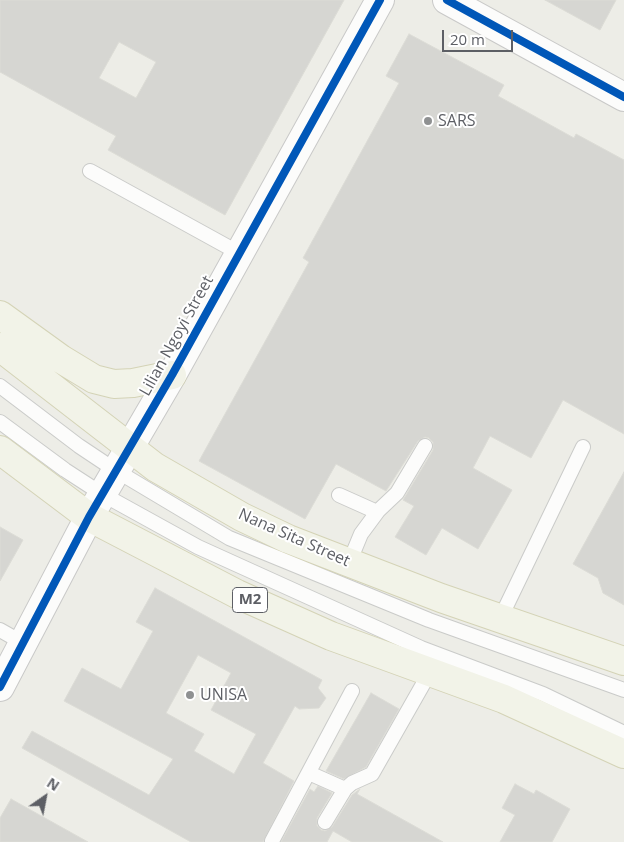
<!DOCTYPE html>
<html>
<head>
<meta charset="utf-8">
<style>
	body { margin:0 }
	#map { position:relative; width:624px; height:842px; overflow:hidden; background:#edede7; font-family:"Open Sans",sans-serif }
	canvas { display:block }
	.north { position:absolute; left:20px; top:772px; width:50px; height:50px; -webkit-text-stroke:4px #fff; paint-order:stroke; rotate:33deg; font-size:14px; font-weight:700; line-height:20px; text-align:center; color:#5d5f65 }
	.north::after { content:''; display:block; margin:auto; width:18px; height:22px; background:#5d5f65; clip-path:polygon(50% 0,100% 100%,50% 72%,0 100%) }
	.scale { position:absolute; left:442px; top:30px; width:71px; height:22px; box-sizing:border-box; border:2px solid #5d5f65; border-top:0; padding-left:6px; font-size:15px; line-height:18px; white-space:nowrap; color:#5d5f65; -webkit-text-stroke:4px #fff; paint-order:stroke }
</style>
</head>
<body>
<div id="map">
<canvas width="624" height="842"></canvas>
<div class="north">N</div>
<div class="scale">20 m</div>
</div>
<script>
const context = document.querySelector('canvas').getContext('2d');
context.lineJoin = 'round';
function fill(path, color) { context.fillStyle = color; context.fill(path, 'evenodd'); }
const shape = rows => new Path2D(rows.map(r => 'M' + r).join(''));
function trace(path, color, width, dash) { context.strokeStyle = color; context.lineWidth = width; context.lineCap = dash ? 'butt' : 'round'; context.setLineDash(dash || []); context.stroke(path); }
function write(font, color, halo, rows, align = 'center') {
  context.font = font + ' "Open Sans",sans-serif'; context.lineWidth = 4; context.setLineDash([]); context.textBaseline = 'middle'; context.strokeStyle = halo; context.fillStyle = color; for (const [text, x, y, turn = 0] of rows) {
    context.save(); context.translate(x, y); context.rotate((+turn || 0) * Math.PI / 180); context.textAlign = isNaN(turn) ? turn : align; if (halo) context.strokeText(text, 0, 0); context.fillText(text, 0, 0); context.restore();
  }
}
const building = shape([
	[0,0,344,0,225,215,108,150,116,136,0,72,0,0],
	[119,42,156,62,136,98,99,78,119,42],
	[545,0,616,0,600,30,545,0],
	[409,34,504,85,498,96,574,138,576,134,624,160,624,434,563,400,531,458,490,436,473,468,512,490,478,549,442,528,426,555,395,537,414,506,403,500,433,450,433,442,429,438,425,437,418,441,386,491,336,464,305,519,199,461,309,262,303,258,399,83,386,76,409,34],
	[624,472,624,605,603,593,598,578,573,564,624,472],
	[0,527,23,540,0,581,0,527],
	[155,588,322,680,318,688,326,698,319,708,299,709,295,706,263,763,294,781,263,842,191,842,22,748,32,731,149,795,173,759,64,701,82,668,121,689,153,631,136,622,155,588],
	[198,655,231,673,211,710,256,734,234,774,194,751,204,734,166,713,198,655],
	[371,693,399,709,366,767,344,779,326,771,371,693],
	[515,784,534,794,536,790,570,809,552,842,500,842,515,815,502,808,515,784],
	[318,786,332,793,317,818,317,826,321,830,325,831,332,827,352,795,360,789,357,794,443,842,352,842,333,831,327,842,281,842,310,789,314,792,318,786],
	[11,799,88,842,0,842,0,818,11,799]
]);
fill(building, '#d6d6d2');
trace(building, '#dcdcd6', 1);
const lane = shape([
	[90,171,239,253],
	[0,386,79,446,115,470,229,538,429,620,624,690],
	[0,422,65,470,102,494,198,547,421,648,543,694,624,733],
	[339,495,377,512],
	[349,563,361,534,378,511,397,493,425,446],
	[500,619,583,447],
	[0,630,23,643],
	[309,773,345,789],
	[325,822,345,789,352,783,372,774,430,672],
	[272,841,352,691]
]);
const secondary = shape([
	[447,0,624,97],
	[0,687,89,517,172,375,380,0]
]);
const primary = shape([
	[0,315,61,359,94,379,114,384,133,383,172,375],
	[0,347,155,467,242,517,288,539,441,598,624,661],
	[0,450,89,517,237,594,331,636,504,699,624,754]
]);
trace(lane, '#cacbc9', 16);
trace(secondary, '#c9c9c8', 30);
trace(primary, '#d4d3b6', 30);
trace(lane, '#fcfcfb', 14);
trace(secondary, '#fcfcfb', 28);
trace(primary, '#f2f3e8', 28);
trace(shape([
	[447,0,624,97],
	[0,687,89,517,172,375,380,0]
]), '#0057b8', 8);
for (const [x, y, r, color] of [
	[428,121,5,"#8f9192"],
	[190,695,5,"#8f9192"]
]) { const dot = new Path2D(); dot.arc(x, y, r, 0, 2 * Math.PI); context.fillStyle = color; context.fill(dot); trace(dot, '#fff', 2); }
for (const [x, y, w] of [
	[250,600,35]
]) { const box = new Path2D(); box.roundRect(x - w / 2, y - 12.5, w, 25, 4); context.fillStyle = '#fff'; context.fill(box); trace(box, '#5d5f65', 1); }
write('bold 15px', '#5d5f65', null, [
	["M2",250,600]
]);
write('16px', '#5d5f65', '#fff', [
	["SARS",438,121],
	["UNISA",200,695]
], 'left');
write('16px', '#5d5f65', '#fff', [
	["Lilian Ngoyi Street",177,336,-61],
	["Nana Sita Street",294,538,24]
]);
</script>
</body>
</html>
